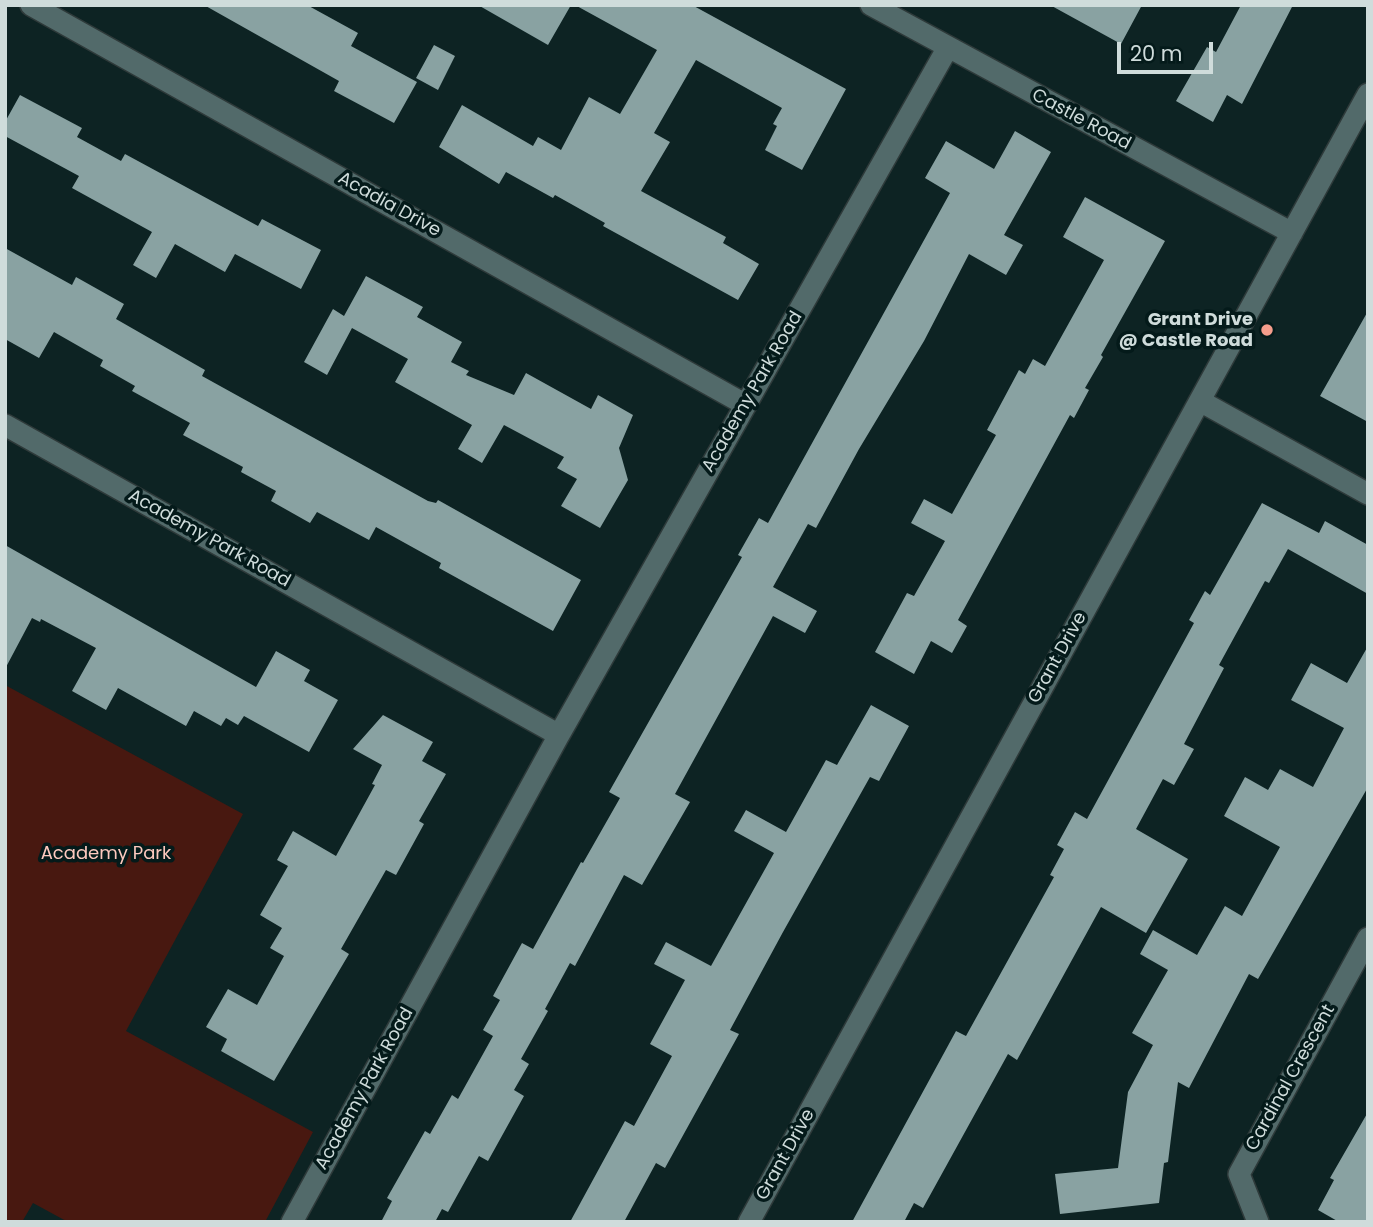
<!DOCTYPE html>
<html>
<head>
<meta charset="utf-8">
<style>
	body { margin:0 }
	#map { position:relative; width:1373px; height:1227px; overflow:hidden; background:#0d2323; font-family:Poppins,sans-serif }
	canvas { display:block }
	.frame { position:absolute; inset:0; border:7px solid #cfdcdb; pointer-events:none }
	.scale { position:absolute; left:1117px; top:42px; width:96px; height:32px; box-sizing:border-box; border:4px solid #cfdcdb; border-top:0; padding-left:9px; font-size:21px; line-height:24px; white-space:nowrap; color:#cfdcdb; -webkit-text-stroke:5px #041a1a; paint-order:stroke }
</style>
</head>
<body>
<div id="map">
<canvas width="1373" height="1227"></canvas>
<div class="frame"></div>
<div class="scale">20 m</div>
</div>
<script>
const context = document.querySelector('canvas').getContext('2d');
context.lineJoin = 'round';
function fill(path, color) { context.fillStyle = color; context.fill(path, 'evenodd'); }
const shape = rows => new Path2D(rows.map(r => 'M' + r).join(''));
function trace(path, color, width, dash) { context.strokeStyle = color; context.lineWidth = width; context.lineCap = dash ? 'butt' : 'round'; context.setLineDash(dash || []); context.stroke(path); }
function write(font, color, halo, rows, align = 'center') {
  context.font = font + ' Poppins,sans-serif'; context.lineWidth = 7; context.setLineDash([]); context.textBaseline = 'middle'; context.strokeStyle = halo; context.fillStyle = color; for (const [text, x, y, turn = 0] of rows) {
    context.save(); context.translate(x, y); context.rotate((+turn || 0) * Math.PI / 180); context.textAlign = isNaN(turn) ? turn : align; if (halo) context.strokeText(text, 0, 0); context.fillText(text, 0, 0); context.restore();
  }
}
fill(shape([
	[5,685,243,814,126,1031,313,1132,265,1222,68,1222,33,1203,22,1222,5,1222]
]), '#481810');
fill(shape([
	[204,5,307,5,358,33,351,46,417,82,394,123,334,91,339,81],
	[478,5,571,5,548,45],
	[575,5,692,5,846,89,802,170,765,150,777,126,773,124,782,108,696,60,654,133,670,142,641,191,726,237,723,243,759,264,738,300,603,226,605,223,555,195,553,198,506,172,499,184,439,147,462,105,533,146,538,137,561,150,589,97,620,114,657,50],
	[1050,5,1142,5,1121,44],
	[1241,5,1293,5,1242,104,1227,95,1213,122,1176,101,1207,47,1216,52],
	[434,45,455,56,438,90,416,78],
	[20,95,82,128,77,137,121,161,125,154,258,226,262,219,321,250,301,289,235,254,225,272,175,244,156,278,133,265,152,232,72,188,79,176,5,136,5,122],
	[1015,131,1051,152,1004,235,1023,245,1006,275,969,254,924,341,859,449,816,528,808,524,773,587,817,611,805,633,773,616,675,794,690,802,642,885,624,875,575,966,570,963,545,1009,548,1011,521,1059,529,1064,514,1090,524,1096,488,1161,479,1156,448,1212,442,1209,435,1222,381,1222,392,1201,387,1198,425,1131,430,1134,452,1095,458,1099,493,1036,483,1030,500,1000,493,996,522,943,533,949,581,862,583,863,620,798,609,792,742,557,738,555,759,518,768,523,950,193,925,178,946,141,994,169],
	[1085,197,1165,241,1101,355,1103,357,1085,388,1089,390,1074,418,1070,415,958,620,967,626,952,653,931,641,914,674,875,652,907,593,914,596,945,541,911,523,924,499,952,514,996,435,987,430,1019,370,1025,374,1033,359,1045,366,1104,260,1063,237],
	[5,248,72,285,76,277,124,304,116,319,205,370,202,376,428,501,436,503,438,500,581,580,553,631,439,568,441,563,376,527,369,540,317,512,310,523,271,501,276,491,241,472,243,467,183,435,190,423,132,391,135,386,100,366,103,360,54,332,39,358,5,339],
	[366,276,423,307,417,317,462,342,451,362,469,371,466,375,514,395,526,373,591,409,598,395,633,415,619,448,628,480,600,528,561,506,577,479,557,468,564,457,504,425,482,463,458,449,472,425,395,382,408,359,352,328,327,375,304,362,333,309,344,316],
	[1368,311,1368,422,1320,396],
	[1262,503,1319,533,1325,521,1368,545,1368,594,1288,549,1269,583,1265,581,1219,665,1224,668,1184,744,1194,749,1174,785,1163,779,1136,829,1188,859,1146,933,1101,907,1017,1060,1008,1054,923,1208,914,1203,904,1222,852,1222,956,1031,966,1036,1054,877,1050,875,1064,849,1057,845,1075,812,1087,819,1194,623,1189,620,1205,591,1210,595],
	[5,545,256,687,276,651,310,670,304,681,338,700,309,752,244,716,238,725,226,718,221,726,194,711,186,726,118,688,106,710,72,691,96,648,41,619,40,622,32,618,5,669],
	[1368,646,1368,787,1258,979,1249,974,1189,1088,1178,1082,1168,1162,1164,1163,1159,1203,1060,1214,1055,1174,1118,1168,1128,1092,1153,1045,1132,1033,1168,970,1140,954,1153,930,1197,955,1225,906,1242,916,1280,847,1224,816,1245,777,1268,790,1280,769,1313,787,1344,728,1291,700,1311,663,1347,683],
	[871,705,909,726,879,781,870,777,783,932,730,1030,739,1034,665,1168,656,1163,624,1222,570,1222,625,1121,634,1126,672,1056,650,1044,685,980,654,964,666,942,711,966,774,853,734,831,746,810,786,832,826,760,837,765],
	[383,715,433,742,422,761,446,774,419,821,424,824,396,875,386,870,341,949,349,954,274,1081,221,1051,227,1039,206,1027,228,989,257,1005,284,956,270,948,282,928,260,915,288,866,277,860,293,831,336,856,375,785,372,784,382,765,353,749],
	[1368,1112,1368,1222,1339,1222,1318,1210,1334,1180,1330,1178]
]), '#89a2a2');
const minor = shape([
	[31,5,746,405],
	[871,5,1292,233],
	[1200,401,1368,494],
	[5,425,559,735,292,1222],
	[559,735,947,49],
	[749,1222,1368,94],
	[1258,1222,1239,1174,1368,938]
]);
trace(minor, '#2e3a3a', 24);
trace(minor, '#526a6a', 21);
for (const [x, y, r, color] of [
	[1267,330,7,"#f49d8c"]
]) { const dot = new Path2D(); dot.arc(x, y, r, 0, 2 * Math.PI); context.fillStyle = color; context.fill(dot); trace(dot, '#041a1a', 2.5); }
write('18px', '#cfdcdb', '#041a1a', [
	["Castle Road",1081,120,28],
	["Acadia Drive",389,205,29],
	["Academy Park Road",753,392,-60],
	["Academy Park Road",209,539,29],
	["Grant Drive",1058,658,-61],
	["Cardinal Crescent",1291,1078,-61],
	["Academy Park Road",365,1089,-61],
	["Grant Drive",786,1155,-61]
]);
write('bold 18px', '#cfdcdb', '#041a1a', [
	["Grant Drive",1253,320],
	["@ Castle Road",1253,341]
], 'right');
write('18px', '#fdc9be', '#041a1a', [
	["Academy Park",106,854]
]);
</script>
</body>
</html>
